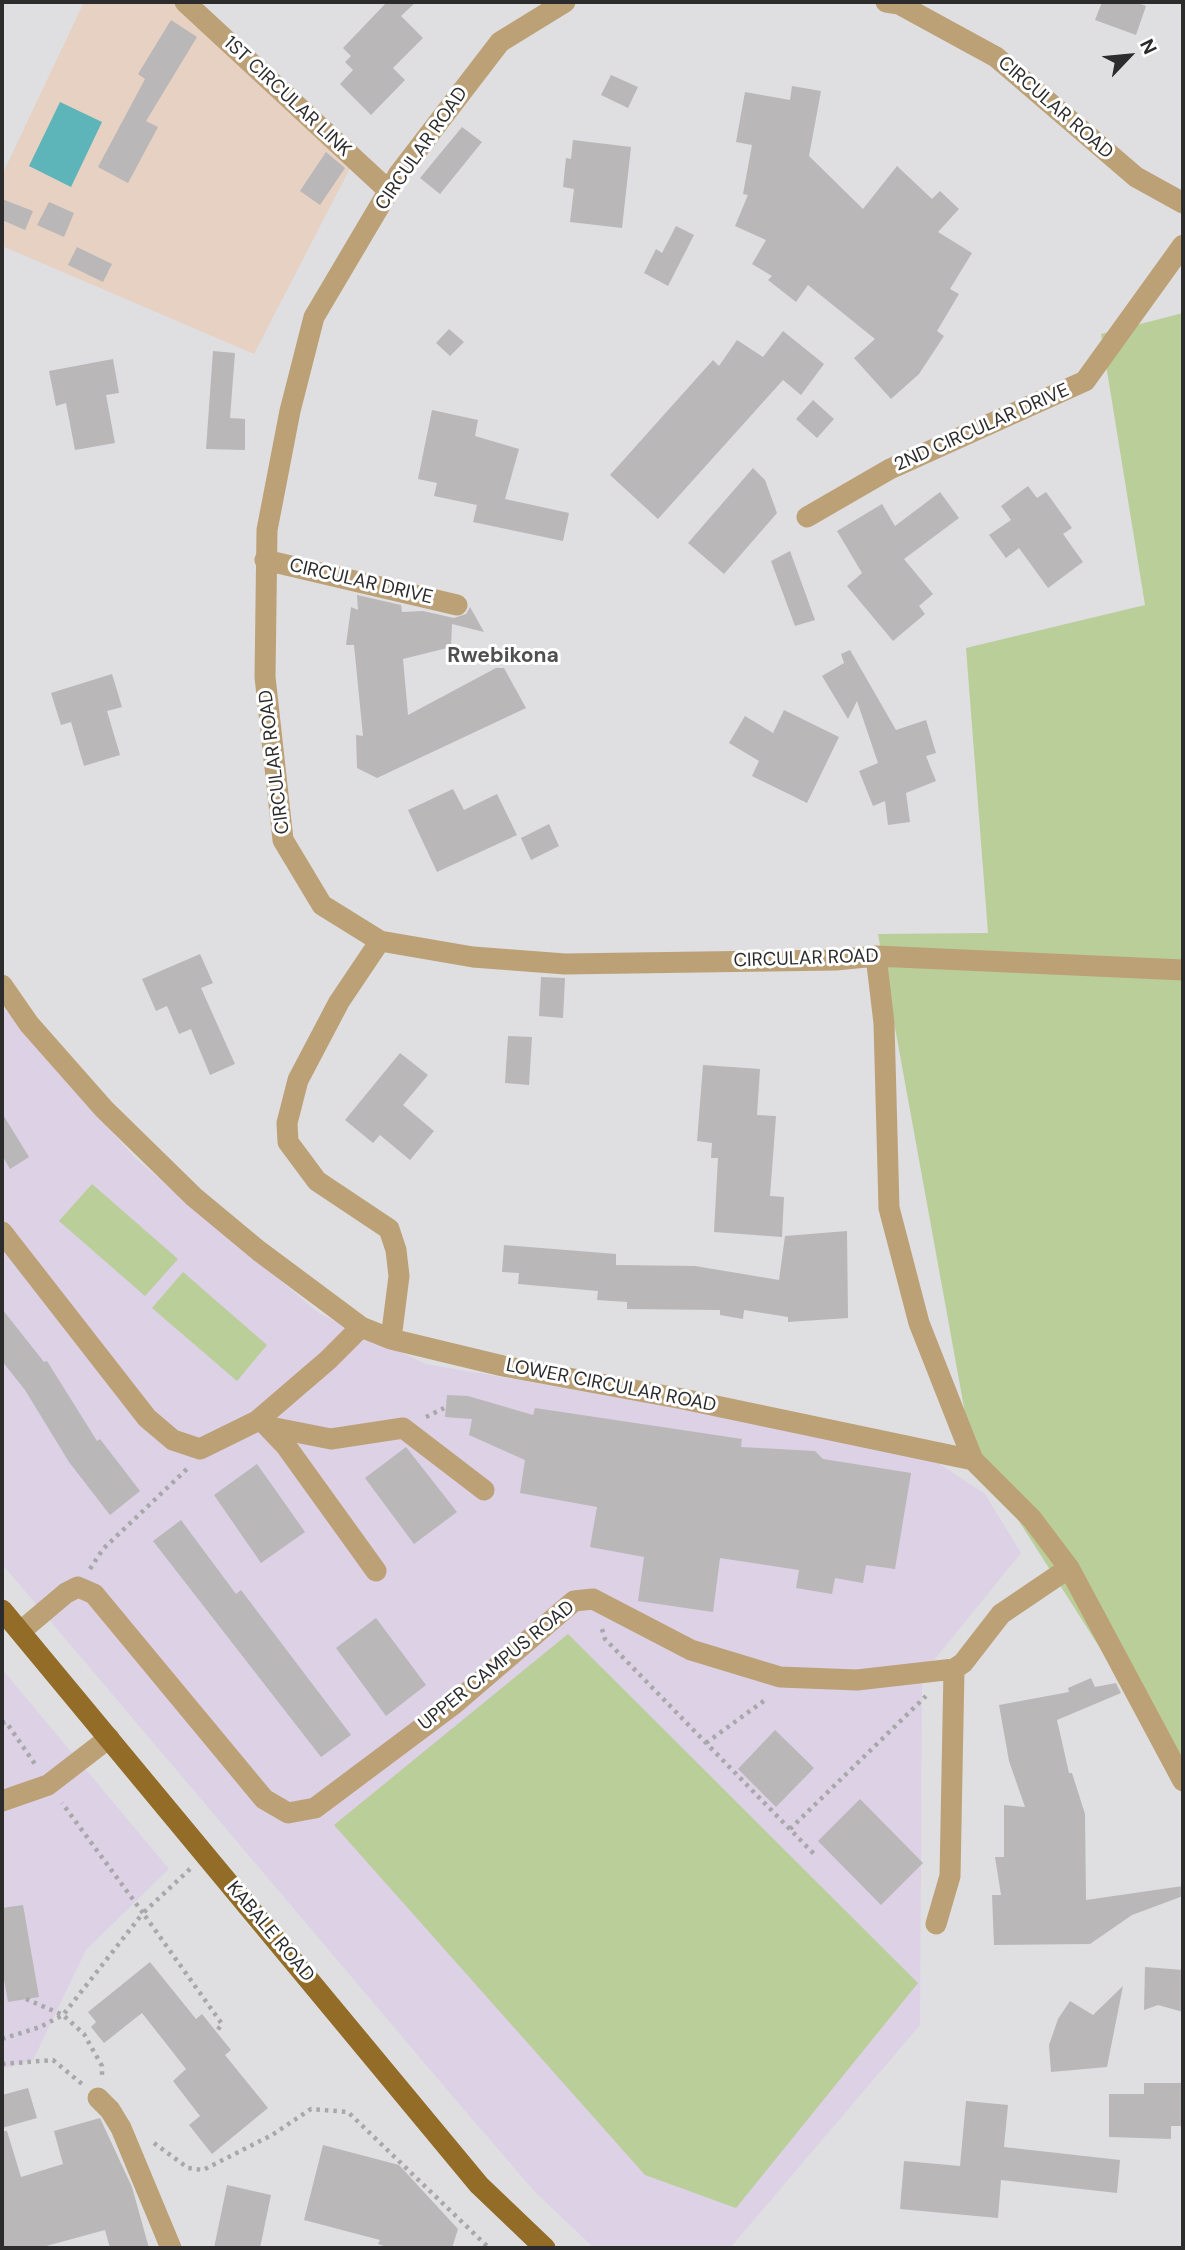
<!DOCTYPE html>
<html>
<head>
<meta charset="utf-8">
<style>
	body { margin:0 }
	#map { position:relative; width:1185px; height:2250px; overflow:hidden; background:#dfdfe1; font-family:"DM Sans",sans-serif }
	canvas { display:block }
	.frame { position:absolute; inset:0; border:4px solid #2c2c2d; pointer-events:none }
	.north { position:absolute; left:1094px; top:21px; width:70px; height:70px; -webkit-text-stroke:5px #fff; paint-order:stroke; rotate:64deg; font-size:19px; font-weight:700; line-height:28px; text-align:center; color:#2c2c2d }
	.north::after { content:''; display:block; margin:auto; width:24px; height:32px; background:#2c2c2d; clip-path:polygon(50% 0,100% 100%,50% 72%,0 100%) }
</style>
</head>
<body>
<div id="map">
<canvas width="1185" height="2250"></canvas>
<div class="frame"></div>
<div class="north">N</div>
</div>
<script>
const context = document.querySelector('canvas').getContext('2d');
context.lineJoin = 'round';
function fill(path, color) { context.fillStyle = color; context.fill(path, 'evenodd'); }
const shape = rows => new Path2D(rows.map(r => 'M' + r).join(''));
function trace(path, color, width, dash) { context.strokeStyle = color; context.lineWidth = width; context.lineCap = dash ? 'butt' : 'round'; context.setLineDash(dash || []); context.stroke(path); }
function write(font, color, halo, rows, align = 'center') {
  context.font = font + ' "DM Sans",sans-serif'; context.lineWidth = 6; context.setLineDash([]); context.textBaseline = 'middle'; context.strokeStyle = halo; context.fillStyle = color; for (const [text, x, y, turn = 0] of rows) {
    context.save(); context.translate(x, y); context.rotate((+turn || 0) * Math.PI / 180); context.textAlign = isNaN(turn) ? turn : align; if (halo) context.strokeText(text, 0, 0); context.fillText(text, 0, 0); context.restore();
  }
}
fill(shape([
	[84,2,174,2,350,168,254,354,2,246,2,175]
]), '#e6d1c3');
fill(shape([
	[2,1006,136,1159,319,1313,426,1364,814,1431,929,1457,985,1494,1021,1553,922,1675,920,2025,730,2248,594,2248,535,2192,454,2098,2,1564],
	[2,1669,169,1869,86,1950,33,2060,2,2069]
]), '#dcd1e5');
fill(shape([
	[1183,313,1183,1778,971,1446,878,934,988,933,966,648,1145,605,1101,334],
	[92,1184,178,1259,145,1296,59,1221],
	[183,1272,267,1345,237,1381,152,1308],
	[568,1634,918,1983,736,2208,645,2175,334,1825]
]), '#bace99');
fill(shape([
	[60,102,102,122,71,187,29,166]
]), '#5db4b9');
fill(shape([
	[387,2,416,2,401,16,423,38,393,68,405,80,371,115,340,84,353,70,345,62,351,56,343,48],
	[1102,2,1135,2,1146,6,1136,35,1095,20],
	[171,20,197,37,146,121,158,127,128,183,98,167,145,79,138,74],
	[611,75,638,87,628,108,601,95],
	[792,86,821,91,809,156,863,209,897,166,932,199,940,191,959,209,938,232,972,253,950,289,959,294,937,331,944,336,919,374,891,399,854,358,875,339,808,285,796,302,768,280,772,276,752,264,766,240,735,226,748,195,743,194,752,145,736,142,745,92,790,100],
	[462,127,482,142,440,194,420,178],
	[573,140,631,147,622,228,570,222,574,189,563,187,566,158,571,159],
	[326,152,345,168,320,205,300,191],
	[2,199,33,211,25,230,2,220],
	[49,202,74,213,64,237,37,225],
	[676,226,694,235,668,286,644,273,656,249,662,253],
	[77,247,112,264,103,282,68,265],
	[449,329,464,342,450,356,436,343],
	[783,331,824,364,801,395,783,380,658,519,610,475,713,360,719,366,737,340,763,357],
	[213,351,235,353,230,418,245,419,245,450,206,449],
	[113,359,119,393,106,395,115,443,75,450,66,403,56,406,49,371],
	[813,400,834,419,817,438,796,419],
	[432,410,478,420,475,436,519,449,505,499,569,513,563,541,473,522,477,505,434,496,437,483,418,479],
	[753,468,765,480,777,513,724,574,688,543],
	[1028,486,1037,498,1046,492,1072,528,1063,534,1083,562,1048,588,1019,548,1006,558,989,535,1011,520,1001,506],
	[940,492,959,518,904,559,933,594,919,606,925,614,893,641,847,586,862,573,837,531,882,504,895,526],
	[790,551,815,620,795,626,771,561],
	[357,595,401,605,402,612,423,611,454,618,466,614,470,607,484,632,452,624,451,647,403,659,408,715,496,668,504,668,526,708,377,778,357,768,356,735,363,736,354,645,346,645,351,607,358,610],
	[850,650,896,730,926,720,936,753,926,756,936,781,906,793,910,822,888,825,885,801,873,806,859,771,878,763,857,701,848,719,822,676,844,663,841,654],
	[112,674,122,707,107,711,120,755,84,766,71,722,61,725,51,693],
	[784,710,839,737,807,803,752,776,759,761,729,743,745,716,773,733],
	[453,789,464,810,497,794,517,835,437,872,408,810],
	[549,824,559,846,531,860,521,838],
	[200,954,213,983,201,988,235,1064,210,1075,191,1029,179,1034,167,1006,156,1011,142,979],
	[541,977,565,978,563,1018,539,1016],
	[508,1036,532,1037,529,1085,505,1083],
	[400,1053,428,1075,403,1105,434,1131,410,1160,380,1135,373,1143,345,1120],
	[703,1065,760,1069,757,1115,776,1116,770,1196,784,1197,782,1237,714,1232,718,1158,711,1158,712,1143,697,1141],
	[2,1113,29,1157,10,1169,2,1155],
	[847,1231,848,1318,788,1322,788,1317,744,1310,743,1319,720,1315,720,1310,627,1309,627,1302,597,1300,598,1291,518,1284,519,1273,502,1272,504,1245,616,1254,616,1265,695,1266,779,1280,785,1236],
	[2,1309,44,1362,47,1361,97,1441,100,1439,140,1491,110,1515,69,1462,25,1390,2,1361],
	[447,1395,468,1396,533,1415,535,1408,742,1439,741,1447,815,1451,823,1459,911,1473,895,1569,866,1565,863,1583,835,1578,832,1594,796,1588,799,1570,720,1558,713,1612,638,1601,644,1557,590,1547,597,1507,520,1493,525,1460,469,1435,472,1419,445,1417],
	[406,1447,457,1512,414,1544,365,1478],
	[257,1464,305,1532,261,1563,214,1495],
	[181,1520,236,1594,241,1590,351,1735,321,1757,153,1541],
	[376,1618,426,1685,386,1716,336,1648],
	[1091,1678,1095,1687,1116,1683,1121,1693,1057,1720,1069,1773,1072,1773,1085,1814,1086,1900,1183,1886,1183,1896,1132,1915,1090,1944,994,1945,992,1895,1001,1895,995,1857,1004,1857,1004,1805,1025,1807,1009,1761,999,1705,1069,1692,1068,1688],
	[775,1730,814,1768,776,1807,738,1769],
	[860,1799,923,1863,881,1905,818,1841],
	[23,1905,39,1997,8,2002,2,1968,2,1908],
	[150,1962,196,2019,202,2014,231,2050,225,2055,268,2108,212,2154,189,2125,200,2116,173,2081,186,2069,142,2013,104,2043,91,2027,96,2022,88,2012],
	[1145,1967,1183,1970,1183,2012,1158,2005,1144,2010],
	[1123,1986,1107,2067,1051,2072,1049,2045,1058,2019,1070,2001,1093,2015],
	[1144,2083,1183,2083,1183,2126,1171,2126,1171,2139,1109,2137,1109,2094,1144,2094],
	[28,2088,37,2118,2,2128,2,2095],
	[966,2101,1008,2105,1004,2147,1120,2160,1117,2193,1001,2180,998,2218,900,2209,904,2161,960,2166],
	[100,2118,132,2187,149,2248,110,2248,105,2230,39,2248,2,2248,2,2131,7,2131,21,2177,63,2164,54,2131],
	[323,2145,399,2165,458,2229,452,2248,390,2248,378,2244,380,2240,304,2220],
	[227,2185,271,2195,260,2248,214,2248]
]), '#b9b7b8');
trace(shape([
	[426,1417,444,1408],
	[90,1569,103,1549,188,1468],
	[602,1629,605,1639,814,1854],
	[2,1723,6,1722,37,1767],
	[706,1743,765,1700],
	[790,1829,926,1696],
	[190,1869,143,1913,222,2024,216,2032],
	[26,1999,63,2015,84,2034,102,2066,102,2076],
	[2,2039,40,2027,63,2015,143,1913,62,1803],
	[2,2064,53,2060,82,2084],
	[154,2143,188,2168,203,2170,272,2135,311,2109,348,2112,489,2248]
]), '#a8a8aa', 4.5, [3.5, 5]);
trace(shape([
	[185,2,389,191],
	[565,2,500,42,398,175,314,317,290,411,267,530,265,677,283,840,322,905,380,941,473,957,565,964,836,960,876,956,1183,970],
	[886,2,899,4,996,57,1136,177,1183,203],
	[807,517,890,469,1085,381,1183,245],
	[265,560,457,605],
	[380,941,339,1002,298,1080,287,1123,288,1142,317,1181,389,1229,396,1250,399,1276,391,1339],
	[876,956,884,1023,889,1208,919,1323,973,1460],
	[2,985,29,1024,104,1109,194,1197,259,1251,361,1327,391,1339,503,1366,683,1399,973,1460,1032,1519,1069,1568,1183,1781],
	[2,1232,147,1418,173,1440,200,1449,257,1421,328,1360,361,1327],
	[266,1425,286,1446,376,1571],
	[270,1427,331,1439,403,1428,484,1490],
	[21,1631,66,1593,78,1587,94,1594,264,1799,288,1813,315,1808,454,1704,574,1601,593,1599,691,1650,780,1677,857,1680,954,1669,963,1663,1001,1614,1069,1568],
	[2,1801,48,1785,109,1738],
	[936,1924,950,1876,954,1669],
	[98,2098,110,2110,121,2128,171,2248]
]), '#bca177', 21);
trace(shape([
	[2,1610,479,2185,545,2248]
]), '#936d27', 21);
write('19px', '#2c2c2d', '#fff', [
	["1ST CIRCULAR LINK",287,97,43],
	["CIRCULAR ROAD",1055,108,41],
	["CIRCULAR ROAD",422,149,-55],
	["2ND CIRCULAR DRIVE",982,428,-24],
	["CIRCULAR DRIVE",361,582,13],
	["CIRCULAR ROAD",275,762,-97],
	["CIRCULAR ROAD",806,959,-2],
	["LOWER CIRCULAR ROAD",611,1386,11],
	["UPPER CAMPUS ROAD",497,1666,-39],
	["KABALE ROAD",270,1932,50]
]);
write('bold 21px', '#505051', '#fff', [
	["Rwebikona",503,656]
]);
</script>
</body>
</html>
